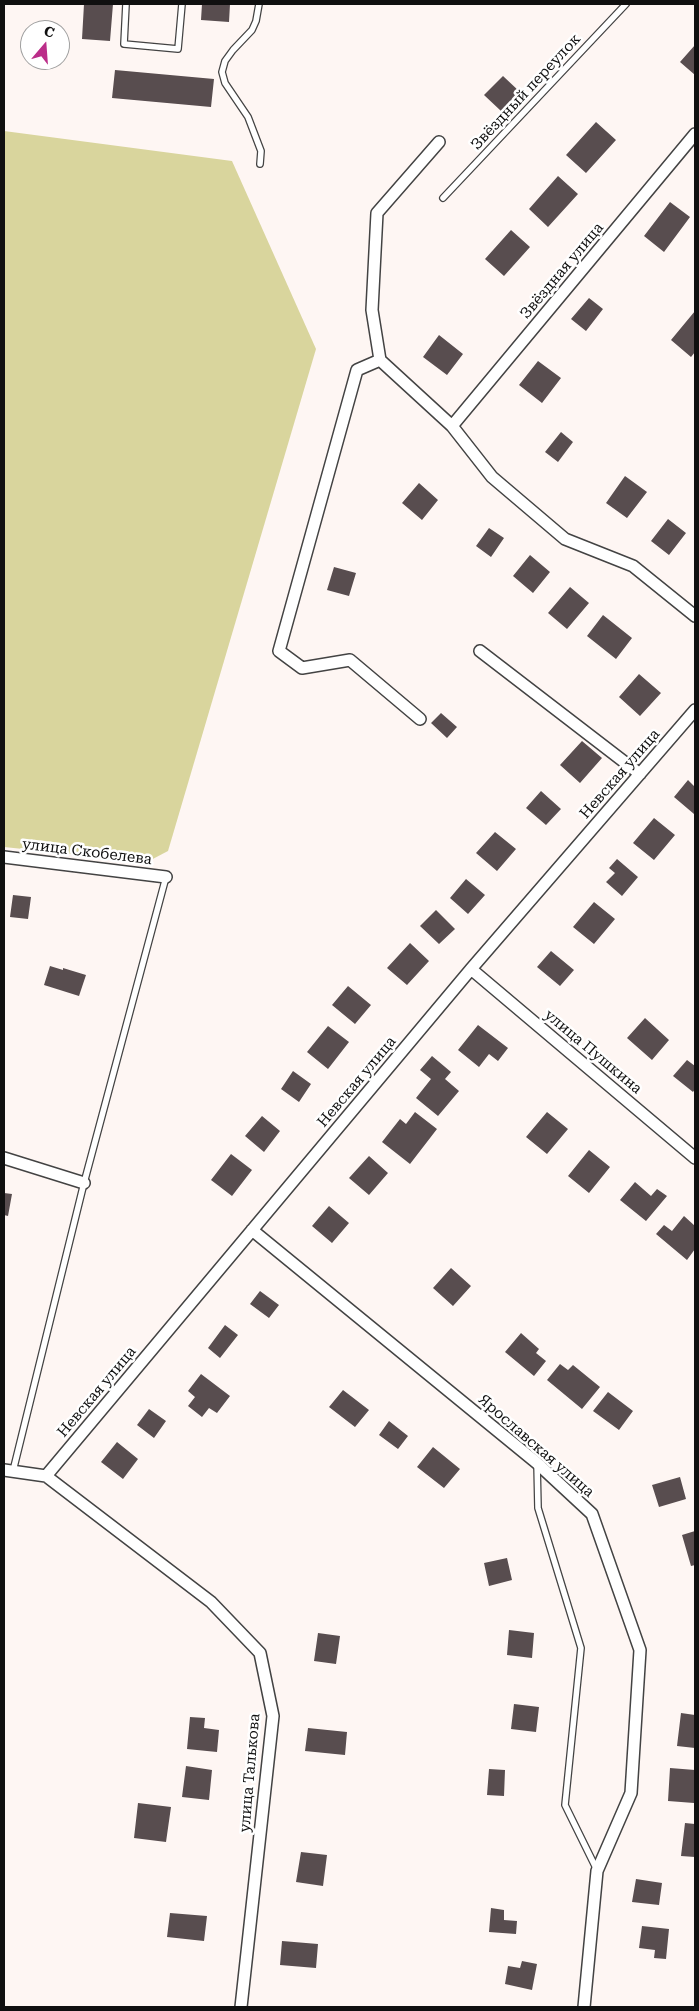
<!DOCTYPE html>
<html>
<head>
<meta charset="utf-8">
<style>
	body { margin:0 }
	#map { position:relative; width:699px; height:2011px; overflow:hidden; background:#fef6f3; font-family:"Roboto Serif",serif }
	canvas { display:block }
	.frame { position:absolute; inset:0; border:5px solid #101010; pointer-events:none }
	.north { position:absolute; left:20px; top:20px; width:50px; height:50px; box-sizing:border-box; background:#fff; border:1px solid #9f9f9f; border-radius:50%; rotate:18deg; font-size:14px; font-weight:700; line-height:20px; text-align:center; color:#101010 }
	.north::after { content:''; display:block; margin:auto; width:18px; height:22px; background:#bb2d89; clip-path:polygon(50% 0,100% 100%,50% 72%,0 100%) }
</style>
</head>
<body>
<div id="map">
<canvas width="699" height="2011"></canvas>
<div class="frame"></div>
<div class="north">С</div>
</div>
<script>
const context = document.querySelector('canvas').getContext('2d');
context.lineJoin = 'round';
function fill(path, color) { context.fillStyle = color; context.fill(path, 'evenodd'); }
const shape = rows => new Path2D(rows.map(r => 'M' + r).join(''));
function trace(path, color, width, dash) { context.strokeStyle = color; context.lineWidth = width; context.lineCap = dash ? 'butt' : 'round'; context.setLineDash(dash || []); context.stroke(path); }
function write(font, color, halo, rows, align = 'center') {
  context.font = font + ' "Roboto Serif",serif'; context.lineWidth = 5; context.setLineDash([]); context.textBaseline = 'middle'; context.strokeStyle = halo; context.fillStyle = color; for (const [text, x, y, turn = 0] of rows) {
    context.save(); context.translate(x, y); context.rotate((+turn || 0) * Math.PI / 180); context.textAlign = isNaN(turn) ? turn : align; if (halo) context.strokeText(text, 0, 0); context.fillText(text, 0, 0); context.restore();
  }
}
fill(shape([
	[4,131,232,161,316,349,168,851,147,862,4,847]
]), '#d9d59d');
fill(shape([
	[84,4,113,4,110,41,82,39],
	[202,4,230,4,229,22,201,20],
	[695,45,695,75,680,62],
	[115,70,214,79,211,107,112,98],
	[503,76,520,92,501,111,484,95],
	[596,122,616,140,586,173,566,155],
	[558,176,578,194,548,227,529,209],
	[670,202,690,217,664,252,644,236],
	[511,230,530,247,504,276,485,259],
	[589,298,603,309,586,331,571,319],
	[695,311,695,352,691,357,671,340],
	[439,335,463,354,447,375,423,357],
	[538,361,561,378,542,403,519,385],
	[561,432,573,442,558,462,545,452],
	[625,476,647,492,627,518,606,503],
	[419,483,438,500,422,520,402,503],
	[668,519,686,533,669,555,651,541],
	[489,528,504,538,491,557,476,546],
	[530,555,550,572,533,593,513,576],
	[334,567,356,573,349,596,327,590],
	[570,587,589,603,567,629,548,613],
	[603,615,632,638,616,659,587,636],
	[639,674,661,693,640,716,619,697],
	[441,713,457,727,447,738,431,723],
	[582,741,602,758,580,783,560,765],
	[688,780,695,787,694,814,674,797],
	[541,791,561,809,546,825,526,808],
	[654,818,675,835,654,860,633,843],
	[495,832,516,849,497,871,476,853],
	[617,859,638,877,622,896,606,882,615,873,609,868],
	[466,879,485,895,468,914,450,898],
	[13,895,31,897,28,919,10,917],
	[594,902,615,919,594,944,573,927],
	[436,910,455,929,439,944,420,926],
	[410,943,429,961,407,985,387,968],
	[551,951,574,970,560,986,537,967],
	[50,966,63,970,63,968,86,975,79,996,44,985],
	[348,986,371,1005,355,1024,332,1005],
	[645,1018,669,1040,652,1060,627,1038],
	[478,1025,508,1048,498,1061,489,1054,479,1067,458,1050],
	[328,1026,349,1042,328,1069,307,1052],
	[432,1056,451,1072,445,1079,459,1091,438,1116,416,1098,431,1079,420,1070],
	[687,1060,695,1066,695,1089,693,1092,673,1076],
	[293,1071,311,1084,299,1102,281,1089],
	[415,1112,437,1129,410,1164,382,1142,400,1119,406,1124],
	[547,1112,568,1129,547,1154,526,1137],
	[262,1116,280,1131,264,1152,245,1136],
	[589,1150,610,1167,589,1193,568,1176],
	[231,1154,252,1170,232,1196,211,1180],
	[369,1156,388,1173,369,1195,349,1178],
	[635,1182,651,1196,657,1189,667,1196,646,1221,620,1200],
	[4,1193,12,1194,8,1216,4,1215],
	[329,1206,349,1223,332,1243,312,1226],
	[684,1216,695,1226,695,1249,687,1260,656,1234,664,1225,672,1231],
	[451,1268,471,1286,453,1306,433,1288],
	[260,1291,279,1305,269,1318,250,1304],
	[225,1325,238,1335,220,1358,208,1348],
	[521,1333,539,1349,536,1353,546,1361,534,1376,505,1352],
	[560,1364,568,1370,573,1365,600,1387,582,1409,547,1380],
	[201,1374,230,1396,217,1413,209,1408,202,1417,188,1406,195,1397,188,1391],
	[343,1390,369,1410,355,1427,329,1407],
	[608,1392,633,1411,619,1430,593,1411],
	[149,1409,166,1421,154,1438,137,1425],
	[389,1421,408,1436,398,1449,379,1435],
	[117,1442,138,1459,123,1479,101,1462],
	[433,1447,460,1469,444,1488,417,1467],
	[680,1477,686,1499,659,1507,652,1485],
	[695,1531,695,1565,691,1566,682,1535],
	[507,1558,512,1580,489,1586,484,1563],
	[509,1630,534,1633,532,1658,507,1655],
	[318,1633,340,1636,336,1664,314,1661],
	[514,1704,539,1707,536,1732,511,1729],
	[681,1713,695,1715,695,1748,677,1746],
	[190,1717,205,1718,204,1728,219,1730,217,1752,187,1749],
	[308,1728,347,1732,345,1755,305,1751],
	[186,1766,212,1770,209,1800,182,1797],
	[670,1768,695,1770,694,1803,668,1801],
	[489,1769,505,1770,504,1796,487,1795],
	[138,1803,171,1807,166,1842,134,1838],
	[685,1823,695,1824,695,1857,681,1856],
	[301,1852,327,1855,323,1886,296,1882],
	[636,1879,662,1883,659,1905,632,1902],
	[491,1908,504,1910,504,1920,517,1921,516,1934,489,1932],
	[170,1913,207,1916,204,1941,167,1937],
	[642,1926,669,1929,666,1959,654,1958,655,1950,639,1948],
	[282,1941,318,1944,316,1968,280,1965],
	[522,1961,537,1964,532,1990,505,1984,508,1966,520,1968]
]), '#584d4f');
const lane = shape([
	[126,4,124,44,178,49,182,4],
	[259,4,256,21,252,30,233,50,225,61,222,72,225,83,248,117,261,151,260,164],
	[443,198,626,4],
	[537,1463,538,1508,581,1648,565,1805,597,1870],
	[13,1471,84,1183,166,877]
]);
const street = shape([
	[439,142,377,213,372,310,380,360,452,426,492,477,565,539,633,566,695,616],
	[380,360,357,370,279,651,302,668,350,660,420,719],
	[452,426,695,134],
	[480,651,640,774],
	[4,857,166,877],
	[471,969,695,1158],
	[4,1158,84,1183],
	[252,1230,537,1463,592,1514,640,1650,631,1793,597,1871,584,2007],
	[4,1470,46,1476,211,1602,260,1653,273,1716,241,2007],
	[46,1476,471,969,695,710]
]);
trace(lane, '#434343', 8);
trace(street, '#434343', 14);
trace(lane, '#fff', 5.5);
trace(street, '#fff', 11);
write('15px', '#101010', '#fff', [
	["Звёздный переулок",526,92,-47],
	["Звёздная улица",562,271,-50],
	["Невская улица",620,774,-49],
	["улица Скобелева",87,852,7],
	["улица Пушкина",593,1052,40],
	["Невская улица",357,1082,-50],
	["Невская улица",97,1392,-50],
	["Ярославская улица",536,1446,41],
	["улица Талькова",250,1773,-85]
]);
</script>
</body>
</html>
